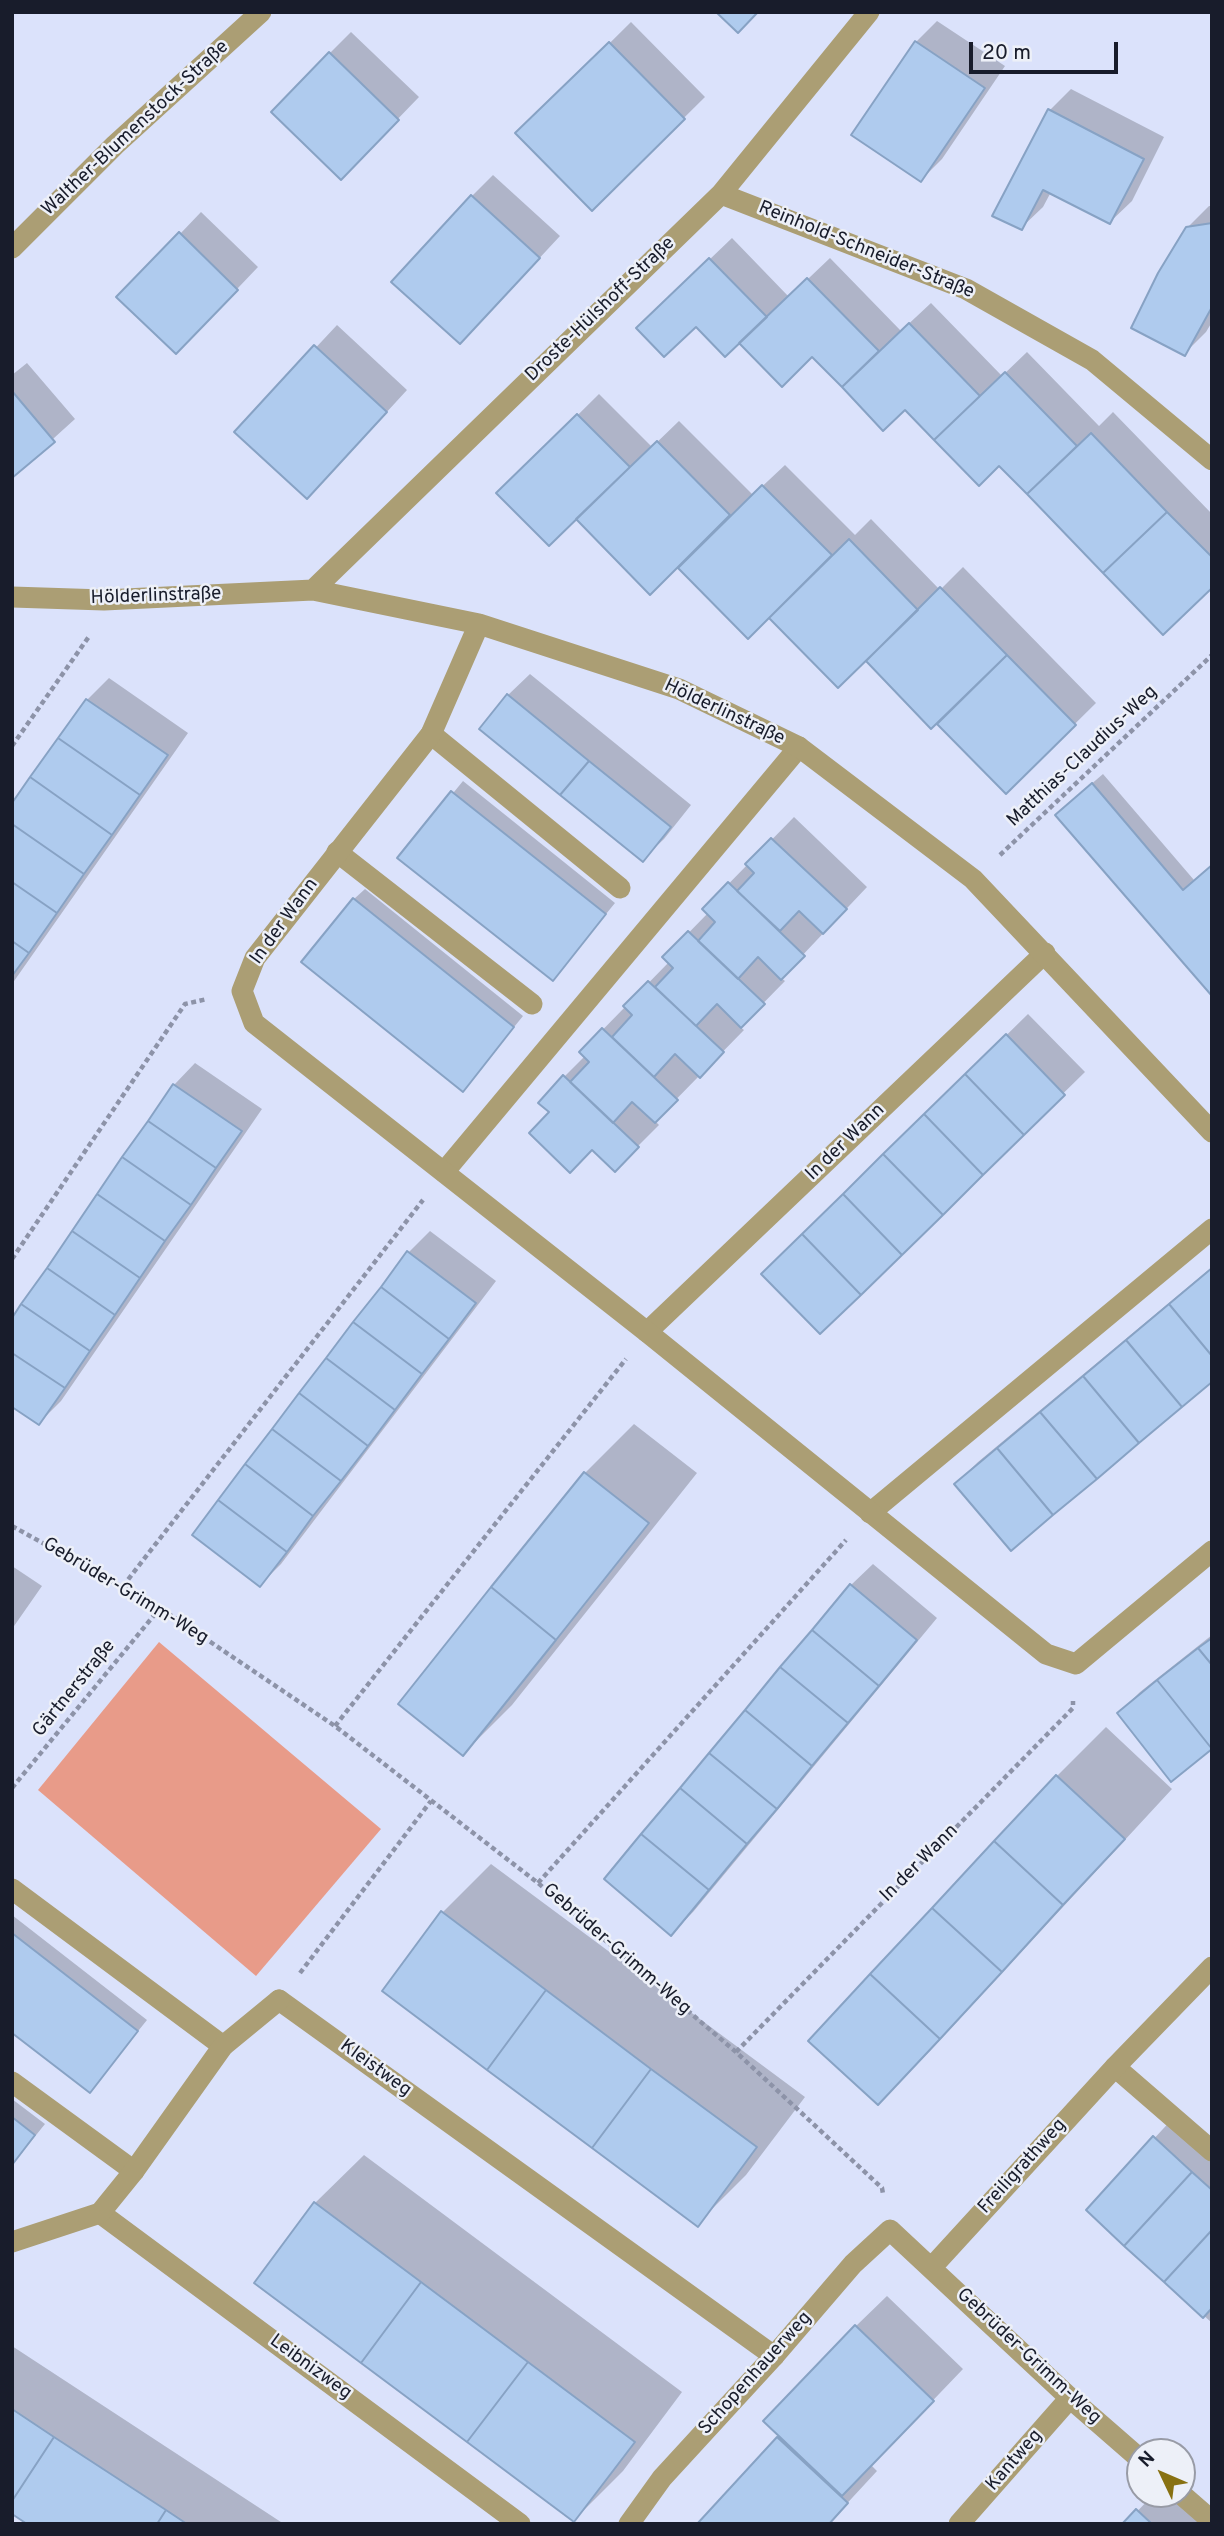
<!DOCTYPE html>
<html>
<head>
<meta charset="utf-8">
<style>
	body { margin:0 }
	#map { position:relative; width:1224px; height:2536px; overflow:hidden; background:#dbe2fb; font-family:Overpass,sans-serif }
	canvas { display:block }
	.frame { position:absolute; inset:0; border:14px solid #181c2b; pointer-events:none }
	.north { position:absolute; left:1126px; top:2438px; width:70px; height:70px; box-sizing:border-box; background:#edf0f8; border:2px solid #989ba6; border-radius:50%; rotate:314deg; font-size:19px; font-weight:700; line-height:28px; text-align:center; color:#181c2b }
	.north::after { content:''; display:block; margin:auto; width:24px; height:32px; background:#887112; clip-path:polygon(50% 0,100% 100%,50% 72%,0 100%) }
	.scale { position:absolute; left:969px; top:42px; width:149px; height:32px; box-sizing:border-box; border:4px solid #181c2b; border-top:0; padding-left:9px; font-size:21px; line-height:24px; white-space:nowrap; color:#181c2b; -webkit-text-stroke:5px #edf0f8; paint-order:stroke }
</style>
</head>
<body>
<div id="map">
<canvas width="1224" height="2536"></canvas>
<div class="frame"></div>
<div class="north">N</div>
<div class="scale">20 m</div>
</div>
<script>
const context = document.querySelector('canvas').getContext('2d');
context.lineJoin = 'round';
function fill(path, color) { context.fillStyle = color; context.fill(path, 'evenodd'); }
const shape = rows => new Path2D(rows.map(r => 'M' + r).join(''));
function trace(path, color, width, dash) { context.strokeStyle = color; context.lineWidth = width; context.lineCap = dash ? 'butt' : 'round'; context.setLineDash(dash || []); context.stroke(path); }
function write(font, color, halo, rows, align = 'center') {
  context.font = font + ' Overpass,sans-serif'; context.lineWidth = 5; context.setLineDash([]); context.textBaseline = 'middle'; context.strokeStyle = halo; context.fillStyle = color; for (const [text, x, y, turn = 0] of rows) {
    context.save(); context.translate(x, y); context.rotate((+turn || 0) * Math.PI / 180); context.textAlign = isNaN(turn) ? turn : align; if (halo) context.strokeText(text, 0, 0); context.fillText(text, 0, 0); context.restore();
  }
}
fill(shape([
	[159,1642,381,1829,256,1976,38,1790]
]), '#e89b89');
fill(shape([
	[937,21,1005,66,942,159,921,180,916,42],
	[631,22,705,97,592,209,518,134],
	[351,32,419,97,362,156,330,53],
	[1071,89,1164,137,1132,201,1110,222,1051,192,1043,207,1021,228,1049,111],
	[493,175,560,236,481,321,472,196],
	[1209,206,1212,206,1212,322,1206,332,1184,354,1187,228],
	[201,212,258,267,197,331,180,234],
	[732,238,789,297,830,258,901,331,931,303,1002,376,1027,352,1099,426,1113,412,1212,514,1212,586,1163,633,999,463,905,407,884,428,812,355,739,341,660,307],
	[337,325,407,390,329,475,237,432],
	[27,363,75,419,12,476,12,375],
	[599,394,652,447,679,421,753,495,785,465,855,535,871,519,940,590,963,567,1096,703,1006,792,937,722,932,726,866,659,838,686,769,616,748,636,678,565,576,517,499,493],
	[530,674,691,805,664,839,642,860,508,695],
	[109,678,188,733,12,984,12,807,87,700],
	[1103,774,1194,880,1212,994,1068,804],
	[463,781,615,903,553,979,400,858],
	[794,817,867,887,781,978,785,981,740,1027,744,1030,655,1121,659,1125,615,1169,551,1112,564,1077,585,1056,581,1052,669,962,665,957,708,913,704,909],
	[365,889,523,1016,463,1090,354,899],
	[1028,1014,1085,1072,820,1332,763,1274],
	[195,1063,262,1109,61,1401,39,1423,174,1085],
	[430,1231,496,1281,281,1564,260,1585,409,1252],
	[1212,1267,1212,1380,956,1484,978,1462],
	[634,1424,697,1473,512,1705,463,1754,401,1704,585,1473],
	[873,1564,937,1618,693,1912,671,1934,851,1585],
	[12,1566,42,1586,12,1629],
	[1212,1635,1212,1747,1119,1713,1140,1692],
	[1106,1727,1172,1789,927,2054,878,2103,811,2040,1057,1776],
	[491,1864,805,2097,746,2175,697,2224,442,1913],
	[12,1915,147,2020,90,2091,12,2031],
	[12,2099,45,2124,12,2165],
	[1175,2116,1212,2149,1212,2323,1088,2210],
	[364,2155,682,2392,623,2471,574,2520,315,2203],
	[887,2296,963,2369,871,2465,877,2471,828,2524,699,2524,781,2435,856,2326],
	[12,2346,284,2524,30,2524,12,2512],
	[1154,2494,1182,2494,1212,2524,1125,2524]
]), '#0003');
const building = shape([
	[716,12,758,12,738,33,716,12],
	[915,41,985,88,921,182,851,135,915,41],
	[609,42,685,119,592,211,515,133,609,42],
	[329,52,399,120,341,180,271,112,329,52],
	[1048,109,1144,159,1110,224,1043,190,1022,230,992,216,1048,109],
	[471,195,540,258,460,344,391,282,471,195],
	[1212,223,1212,307,1185,356,1131,328,1158,273,1186,227,1212,223],
	[179,232,238,290,176,354,116,297,179,232],
	[709,258,767,317,725,357,696,327,664,357,636,328,709,258],
	[807,278,879,351,842,387,812,357,782,387,739,343,807,278],
	[909,323,980,396,934,440,905,410,883,431,842,387,909,323],
	[314,345,387,412,307,499,234,432,314,345],
	[1005,372,1077,446,1027,494,999,466,979,486,934,440,1005,372],
	[12,391,55,442,12,478,12,391],
	[577,414,630,467,549,546,496,493,577,414],
	[1091,433,1167,512,1103,573,1027,494,1091,433],
	[657,441,730,515,650,595,576,519,657,441],
	[762,485,832,555,748,639,678,568,762,485],
	[1167,512,1212,557,1212,588,1163,635,1103,573,1167,512],
	[849,539,918,610,838,688,769,618,849,539],
	[940,587,1007,655,931,729,866,661,940,587],
	[1007,655,1076,725,1006,794,937,724,1007,655],
	[507,694,589,761,560,795,479,729,507,694],
	[86,699,168,755,140,795,58,738,86,699],
	[58,738,140,795,112,835,30,777,58,738],
	[589,761,671,827,643,862,560,795,589,761],
	[30,777,112,835,84,874,12,824,12,803,30,777],
	[1092,783,1183,890,1212,865,1212,996,1055,815,1092,783],
	[451,791,606,914,553,981,397,858,451,791],
	[12,824,84,874,57,913,12,882,12,824],
	[771,838,847,909,823,934,799,911,780,931,737,891,754,873,745,864,771,838],
	[12,882,57,913,29,953,12,941,12,882],
	[728,882,805,956,781,980,758,957,738,979,698,941,715,922,702,909,728,882],
	[353,898,514,1027,463,1092,301,962,353,898],
	[688,931,765,1004,741,1028,717,1004,696,1026,655,987,673,968,662,957,688,931],
	[12,941,29,953,12,976,12,941],
	[648,981,724,1052,700,1078,675,1054,654,1077,612,1037,632,1015,623,1006,648,981],
	[602,1028,678,1100,655,1123,632,1102,613,1123,570,1082,589,1062,579,1052,602,1028],
	[1006,1034,1065,1095,1024,1135,965,1074,1006,1034],
	[965,1074,1024,1135,983,1175,924,1114,965,1074],
	[563,1075,639,1147,615,1172,592,1150,570,1173,529,1133,549,1112,538,1103,563,1075],
	[173,1084,242,1131,216,1168,148,1121,173,1084],
	[924,1114,983,1175,943,1215,883,1154,924,1114],
	[148,1121,216,1168,191,1205,122,1157,148,1121],
	[883,1154,943,1215,902,1255,843,1194,883,1154],
	[122,1157,191,1205,165,1241,97,1194,122,1157],
	[97,1194,165,1241,140,1278,72,1231,97,1194],
	[843,1194,902,1255,861,1295,802,1234,843,1194],
	[72,1231,140,1278,115,1315,47,1268,72,1231],
	[802,1234,861,1295,820,1334,761,1274,802,1234],
	[407,1251,476,1303,449,1339,381,1287,407,1251],
	[47,1268,115,1315,90,1351,21,1304,47,1268],
	[1212,1268,1212,1356,1169,1304,1212,1268],
	[381,1287,449,1339,422,1374,353,1322,381,1287],
	[21,1304,90,1351,65,1388,12,1353,12,1318,21,1304],
	[1169,1304,1212,1356,1212,1382,1182,1407,1126,1340,1169,1304],
	[353,1322,422,1374,395,1410,326,1358,353,1322],
	[1126,1340,1182,1407,1139,1443,1083,1376,1126,1340],
	[12,1353,65,1388,39,1425,12,1407,12,1353],
	[326,1358,395,1410,368,1446,299,1393,326,1358],
	[1083,1376,1139,1443,1097,1479,1040,1412,1083,1376],
	[299,1393,368,1446,341,1481,272,1429,299,1393],
	[1040,1412,1097,1479,1053,1515,997,1448,1040,1412],
	[272,1429,341,1481,313,1516,245,1464,272,1429],
	[997,1448,1053,1515,1011,1551,954,1484,997,1448],
	[245,1464,313,1516,287,1552,218,1500,245,1464],
	[584,1472,649,1523,556,1640,491,1587,584,1472],
	[218,1500,287,1552,260,1587,192,1535,218,1500],
	[850,1584,917,1640,879,1686,812,1630,850,1584],
	[491,1587,556,1640,463,1756,398,1704,491,1587],
	[812,1630,879,1686,848,1723,780,1667,812,1630],
	[1212,1638,1212,1665,1198,1648,1212,1638],
	[1198,1648,1212,1665,1212,1749,1157,1680,1198,1648],
	[780,1667,848,1723,812,1766,745,1710,780,1667],
	[1157,1680,1212,1749,1171,1782,1117,1713,1157,1680],
	[745,1710,812,1766,777,1809,709,1753,745,1710],
	[709,1753,777,1809,747,1844,680,1788,709,1753],
	[1056,1775,1125,1839,1063,1905,994,1841,1056,1775],
	[680,1788,747,1844,709,1890,641,1834,680,1788],
	[641,1834,709,1890,671,1936,604,1879,641,1834],
	[994,1841,1063,1905,1002,1972,932,1908,994,1841],
	[932,1908,1002,1972,940,2039,870,1974,932,1908],
	[441,1911,546,1990,487,2070,382,1991,441,1911],
	[12,1933,138,2031,90,2093,12,2033,12,1933],
	[870,1974,940,2039,878,2105,808,2041,870,1974],
	[546,1990,651,2069,592,2148,487,2070,546,1990],
	[651,2069,757,2147,698,2227,592,2148,651,2069],
	[12,2117,35,2135,12,2165,12,2117],
	[1153,2136,1192,2172,1124,2246,1086,2210,1153,2136],
	[1192,2172,1212,2190,1212,2230,1164,2282,1124,2246,1192,2172],
	[314,2202,421,2282,361,2363,254,2283,314,2202],
	[1212,2230,1212,2308,1203,2318,1164,2282,1212,2230],
	[421,2282,528,2362,467,2442,361,2363,421,2282],
	[855,2325,934,2401,842,2496,763,2421,855,2325],
	[528,2362,635,2442,574,2522,467,2442,528,2362],
	[12,2409,54,2437,12,2501,12,2409],
	[54,2437,166,2510,157,2524,27,2524,12,2514,12,2501,54,2437],
	[777,2437,848,2503,829,2524,697,2524,777,2437],
	[1136,2509,1152,2524,1122,2524,1136,2509],
	[166,2510,187,2524,157,2524,166,2510]
]);
fill(building, '#afcbee');
trace(building, '#87a2c4', 2);
trace(shape([
	[12,746,90,635],
	[1000,855,1212,655],
	[12,1259,185,1004,207,999],
	[12,1526,160,1608,335,1726,538,1883,736,2052,882,2188,883,2194],
	[123,1586,423,1200],
	[335,1726,626,1359],
	[12,1788,160,1608],
	[538,1883,846,1540],
	[300,1973,431,1801],
	[736,2052,1073,1708,1073,1701]
]), '#8d93a8', 4.5, [5, 3.5]);
trace(shape([
	[431,734,620,888],
	[337,852,532,1004],
	[444,1172,799,747],
	[647,1332,1045,953],
	[870,1513,1212,1229],
	[12,1889,223,2046],
	[279,2000,774,2356],
	[1115,2067,1212,2151],
	[12,2082,134,2171],
	[100,2213,520,2524]
]), '#ab9e74', 21);
trace(shape([
	[721,194,966,289,1092,360,1212,460],
	[12,248,115,145,261,12],
	[313,590,721,194,869,12],
	[12,597,104,600,313,590,479,624,679,689,799,747,973,879,1212,1132],
	[479,624,431,734,255,958,242,991,254,1023,647,1332,1046,1654,1076,1664,1212,1551],
	[12,2242,100,2213,134,2171,223,2046,279,2000],
	[932,2267,1115,2067,1212,1967],
	[1181,2494,1212,2521],
	[629,2524,662,2478,774,2356,853,2264,890,2230,1070,2398,1140,2459],
	[959,2524,1070,2398]
]), '#ab9e74', 21);
write('19px', '#181c2b', '#edf0f8', [
	["Walther-Blumenstock-Straße",136,129,-43],
	["Reinhold-Schneider-Straße",866,251,22],
	["Droste-Hülshoff-Straße",601,310,-44],
	["Hölderlinstraße",156,597,-2],
	["Hölderlinstraße",724,713,25],
	["Matthias-Claudius-Weg",1083,757,-43],
	["In der Wann",285,922,-54],
	["In der Wann",846,1143,-44],
	["Gebrüder-Grimm-Weg",125,1592,31],
	["Gärtnerstraße",75,1689,-51],
	["In der Wann",920,1864,-45],
	["Gebrüder-Grimm-Weg",616,1950,41],
	["Kleistweg",375,2069,36],
	["Freiligrathweg",1023,2167,-48],
	["Gebrüder-Grimm-Weg",1028,2357,43],
	["Leibnizweg",310,2368,36],
	["Schopenhauerweg",756,2374,-48],
	["Kantweg",1015,2461,-49]
]);
</script>
</body>
</html>
